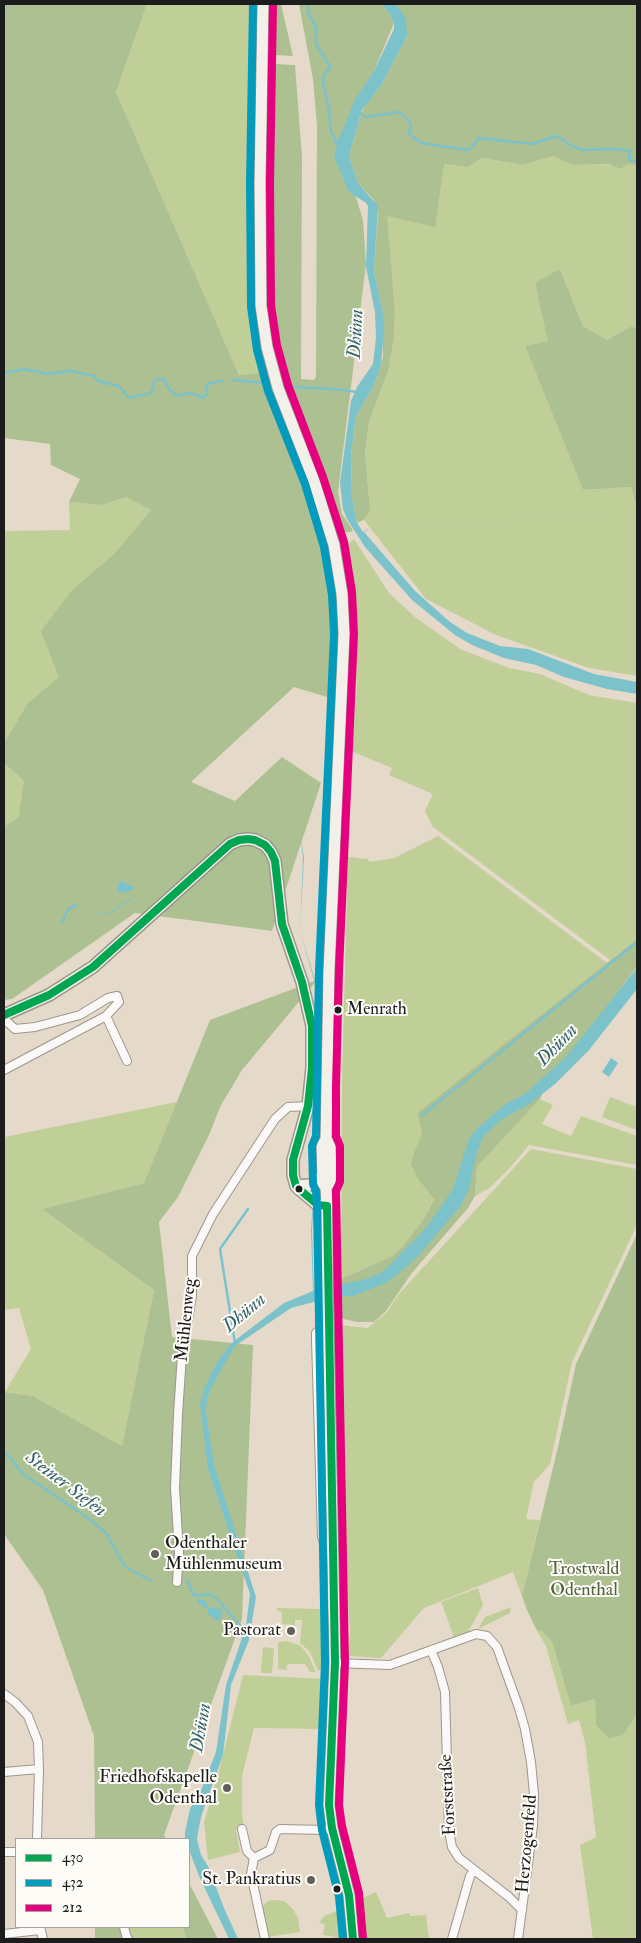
<!DOCTYPE html>
<html>
<head>
<meta charset="utf-8">
<style>
	body { margin:0 }
	#map { position:relative; width:641px; height:1943px; overflow:hidden; background:#e5daca; font-family:"IM FELL Double Pica",serif }
	canvas { display:block }
	.frame { position:absolute; inset:0; border:5px solid #1c1c1c; pointer-events:none }
	.legend { position:absolute; left:15px; top:1838px; width:175px; height:90px; box-sizing:border-box; background:#fdfcf7; border:1px solid #a3a29f; margin:0; padding:6px 9px; list-style:none; font-size:15px; color:#1c1c1c }
	.legend li { display:flex; align-items:center; gap:10px; height:25px }
	.legend b { width:25px; border:1px solid #a3a29f }
</style>
</head>
<body>
<div id="map">
<canvas width="641" height="1943"></canvas>
<div class="frame"></div>
<ul class="legend">
<li><b style="height:6px;background:#00a651"></b>430</li>
<li><b style="height:6px;background:#039bbc"></b>432</li>
<li><b style="height:6px;background:#e5007d"></b>212</li>
</ul>
</div>
<script>
const context = document.querySelector('canvas').getContext('2d');
context.lineJoin = 'round';
function fill(path, color) { context.fillStyle = color; context.fill(path, 'evenodd'); }
const shape = rows => new Path2D(rows.map(r => 'M' + r).join(''));
function trace(path, color, width, dash) { context.strokeStyle = color; context.lineWidth = width; context.lineCap = dash ? 'butt' : 'round'; context.setLineDash(dash || []); context.stroke(path); }
function write(font, color, halo, rows, align = 'center') {
  context.font = font + ' "IM FELL Double Pica",serif'; context.lineWidth = 4; context.setLineDash([]); context.textBaseline = 'middle'; context.strokeStyle = halo; context.fillStyle = color; for (const [text, x, y, turn = 0] of rows) {
    context.save(); context.translate(x, y); context.rotate((+turn || 0) * Math.PI / 180); context.textAlign = isNaN(turn) ? turn : align; if (halo) context.strokeText(text, 0, 0); context.fillText(text, 0, 0); context.restore();
  }
}
fill(shape([
	[147,4,255,4,254,75,257,310,268,372,239,375,116,92],
	[554,156,572,165,628,164,637,166,637,329,632,326,607,340,583,326,560,269,535,282,549,341,525,346,583,490,632,487,637,507,637,676,589,668,496,635,426,599,364,520,370,510,365,452,369,422,388,371,394,338,395,313,386,216,444,164,468,167,482,158,523,165],
	[126,497,151,510,114,554,72,590,60,677,27,704,4,743,4,531,70,530,69,502,102,505],
	[354,539,389,593,415,617,460,649,509,668,540,674,589,695,637,703,637,939,610,960,433,827,425,811,433,794,389,775,392,768,351,751,357,686,352,583,346,546],
	[4,763,24,781,18,818,4,826],
	[438,836,607,963,417,1113,422,1134,414,1152,418,1179,434,1198,423,1220,403,1246,392,1256,341,1279,342,1077,348,857,368,859,369,862,394,858],
	[610,1097,637,1107,637,1130,602,1117],
	[540,1099,553,1105,542,1124,571,1136,581,1116,637,1136,637,1165,529,1145,508,1170,488,1189,475,1196,477,1167],
	[177,1102,144,1183,42,1209,154,1290,122,1446,33,1396,5,1392,31,1349,19,1308,4,1310,4,1137],
	[531,1149,637,1169,637,1225,572,1362,550,1464,534,1482,526,1519,540,1520,522,1596,513,1572,424,1608,381,1658,348,1656,350,1634,345,1543,339,1325,368,1328,387,1312,398,1295],
	[478,1588,483,1605,468,1632,454,1637,441,1602],
	[511,1607,510,1613,478,1629,485,1617],
	[277,1608,326,1609,328,1668,318,1671,310,1652,300,1643,302,1620,295,1620,295,1625,282,1624,282,1612,277,1611],
	[536,1629,543,1632,552,1642,571,1706,595,1699,596,1725,623,1735,637,1715,637,1939,593,1939,580,1845,596,1837,585,1742,579,1720,568,1724,546,1646],
	[287,1641,301,1646,308,1655,316,1672,310,1672,305,1664,288,1664,286,1668,288,1670,278,1669,278,1644,279,1642],
	[263,1647,274,1648,272,1673,262,1673,261,1671],
	[243,1675,328,1679,325,1729,254,1728,242,1776,242,1815,244,1828,236,1829,240,1852,208,1860,204,1822,218,1775],
	[376,1892,387,1918,409,1913,410,1916,426,1915,429,1939,364,1939,364,1925,358,1900],
	[275,1900,284,1901,293,1909,298,1918,300,1932,268,1937,262,1907,268,1901],
	[337,1911,341,1911,344,1939,334,1939,334,1937,323,1935,325,1924,319,1923,324,1916],
	[122,1927,183,1927,186,1939,126,1939]
]), '#c0cf98');
fill(shape([
	[4,4,147,4,116,92,239,375,268,372,319,511,332,558,339,626,337,700,294,687,191,782,235,801,282,757,321,783,272,931,135,913,12,999,4,1000,4,826,18,818,24,781,4,763,4,743,27,704,59,677,41,631,72,590,114,554,151,510,126,497,102,505,69,502,80,479,51,465,50,444,4,438],
	[275,4,281,4,293,56,275,55],
	[299,4,381,4,390,14,394,23,374,71,339,142,363,220,366,264,338,492,342,514,353,530,350,532,343,532,325,480,292,396,279,349,273,311,270,262,275,64,295,65,302,157,301,379,314,380,316,377,317,125,313,79],
	[396,4,637,4,637,166,628,164,620,169,610,164,572,165,554,156,523,165,482,158,468,167,444,164,435,227,387,216,395,313,394,338,388,371,369,422,365,452,370,510,364,520,357,523,352,499,351,458,352,446,356,416,374,385,383,357,383,314,374,271,378,212,374,200,358,183,349,156,361,114,366,104,382,84,407,36],
	[560,269,583,326,607,340,632,326,637,329,637,507,631,487,583,490,525,346,548,341,535,282],
	[637,939,637,967,577,1046,551,1074,540,1099,477,1167,475,1196,468,1208,411,1274,386,1311,374,1322,357,1322,339,1318,341,1279,392,1256,403,1246,423,1220,434,1199,418,1179,411,1164,414,1152,422,1134,417,1113],
	[317,980,242,1070,221,1105,209,1135,178,1197,159,1222,172,1337,253,1345,242,1619,164,1835,166,1839,95,1839,94,1736,43,1590,4,1534,4,1392,33,1396,122,1446,154,1290,42,1209,144,1183,210,1020],
	[637,1234,637,1715,623,1735,609,1738,596,1725,595,1699,571,1706,552,1642,543,1632,536,1629,527,1610,522,1596,558,1447,576,1364],
	[189,1883,218,1939,186,1939,183,1927,189,1927],
	[95,1927,122,1927,126,1939,95,1939]
]), '#adc091');
fill(shape([
	[381,4,396,4,406,18,407,36,382,84,362,110,349,156,358,183,378,206,374,271,383,314,384,332,381,364,374,385,356,416,352,446,351,458,352,499,357,523,363,532,368,529,637,512,369,529,364,532,415,591,450,622,467,633,500,646,528,649,594,674,637,682,637,694,607,689,564,677,536,665,504,658,472,645,455,635,412,600,365,547,347,519,343,509,340,483,351,401,357,387,373,364,376,338,375,312,366,267,368,206,366,203,349,192,334,157,338,139,344,128,354,101,374,71,394,29,394,23,390,14],
	[261,793,232,810,186,814,164,853,134,881,134,898,109,914,88,911,109,913,133,897,134,890,121,893,118,892,118,884,122,881,134,887,134,881,164,853,186,814,232,810,261,793,300,834,304,857,300,931,320,996,320,1094,312,1231,314,1291,366,1279,379,1274,388,1267,427,1227,453,1189,469,1139,476,1130,505,1104,525,1094,566,1057,637,968,637,989,589,1050,555,1084,531,1103,502,1119,483,1137,476,1155,469,1189,461,1205,420,1254,405,1268,386,1283,353,1296,337,1296,291,1308,235,1346,213,1384,207,1399,206,1412,214,1465,256,1597,249,1640,231,1685,223,1755,201,1817,197,1839,201,1855,208,1866,224,1908,238,1939,229,1939,199,1876,189,1850,189,1839,185,1839,185,1832,190,1809,202,1788,216,1752,226,1685,246,1626,250,1594,208,1469,200,1404,205,1386,219,1359,233,1342,284,1303,313,1291,311,1231,320,1092,319,997,300,931,303,857,300,834],
	[611,1058,618,1063,609,1077,602,1072],
	[199,1599,205,1600,208,1607,222,1609,223,1610,220,1620,218,1621,208,1614,207,1609,197,1602]
]), '#7bc2cb');
trace(shape([
	[309,4,308,13,316,26,316,44,330,66,324,76,323,83,329,109,331,132,337,144],
	[359,113,366,117,400,112,411,124,409,134,421,143,468,150,471,148,479,138,532,144,557,136,572,146,584,150,613,149,630,151,629,160,637,161],
	[4,373,25,369,48,374,70,371,94,376,98,381,119,386,129,398,151,393,155,380,164,379,170,391,178,396,190,393,203,398,207,394,207,384,222,381],
	[232,380,266,383],
	[294,387,334,389,357,392],
	[62,922,69,908,77,905],
	[421,1116,637,942],
	[235,1343,220,1249,248,1209],
	[4,1453,8,1455,23,1474,88,1518,106,1533,125,1567,150,1580],
	[187,1580,194,1596,208,1594,215,1597,246,1632]
]), '#7bc2cb', 2.5);
const street = shape([
	[106,1016,127,1061],
	[4,1019,15,1029,35,1027,80,1015,108,998,117,996,119,1002,106,1016,4,1070],
	[328,1327,319,1330,316,1333,316,1340,322,1537,325,1545,332,1546],
	[177,1582,179,1552,175,1488,178,1414,182,1355,192,1296,192,1256,213,1214,275,1119,288,1107,308,1106],
	[431,1650,438,1667,445,1692,449,1831,452,1847,459,1858,509,1897,522,1910],
	[335,1663,390,1665,476,1634,487,1636,497,1647,519,1708,525,1729,531,1762,534,1794,533,1826,518,1939],
	[4,1694,15,1702,28,1716,38,1742,39,1769,37,1839],
	[4,1772,39,1769],
	[242,1829,247,1851,254,1858],
	[4,1852,16,1852],
	[254,1858,270,1850,276,1832,280,1829,325,1830,332,1828],
	[254,1858,251,1874,265,1939],
	[40,1927,43,1939],
	[124,1927,126,1935,128,1939],
	[4,1934,40,1930],
	[452,1939,470,1876,474,1870]
]);
const secondary = shape([
	[263,4,260,183,261,306,267,347,278,388,314,481,334,545,342,594,344,634,329,970,326,1139,322,1146,323,1183,326,1188,327,1206,327,1283,335,1663,329,1805,332,1828,349,1895,353,1939],
	[4,1015,49,995,93,967,230,844,239,840,248,839,255,840,265,845,271,852,275,861,282,924,302,982,312,1026,312,1068,308,1106,293,1160,293,1175,296,1186,299,1189,318,1205,327,1206],
	[296,1186,309,1185,317,1182,322,1176],
	[326,1188,330,1181,331,1176,330,1146,326,1139]
]);
trace(street, '#9c968d', 10);
trace(secondary, '#9c968d', 14);
trace(street, '#fbf9f7', 8);
trace(secondary, '#f3efe9', 11);
trace(shape([
	[4,1015,49,995,93,967,230,844,239,840,248,839,255,840,265,845,271,852,275,861,282,924,302,982,312,1026,312,1068,308,1106,293,1160,293,1175,296,1186,299,1189,318,1205,327,1206],
	[327,1206,335,1663,329,1805,332,1828,349,1895,353,1939]
]), '#00a651', 8);
trace(shape([
	[253,4,250,183,251,307,257,350,268,391,305,484,324,547,332,595,334,634,319,970,316,1136,312,1146,313,1184,316,1191,317,1206,325,1663,319,1805,322,1830,339,1897,343,1939]
]), '#039bbc', 8);
trace(shape([
	[273,4,270,183,271,305,277,345,288,385,323,477,344,542,352,592,354,634,339,970,336,1088,336,1136,340,1146,340,1182,336,1191,345,1663,339,1805,342,1826,359,1893,363,1938]
]), '#e5007d', 8);
for (const [x, y, r, color] of [
	[338,1010,4.5,"#1c1c1c"],
	[299,1189,4.5,"#1c1c1c"],
	[155,1554,5,"#625e59"],
	[291,1631,5,"#625e59"],
	[227,1788,5,"#625e59"],
	[311,1880,5,"#625e59"],
	[337,1889,4.5,"#1c1c1c"]
]) { const dot = new Path2D(); dot.arc(x, y, r, 0, 2 * Math.PI); context.fillStyle = color; context.fill(dot); trace(dot, '#fdfcf7', 2); }
write('17px', '#1c1c1c', '#fdfcf7', [
	["Menrath",347,1010]
], 'left');
write('18px', '#1c1c1c', '#fdfcf7', [
	["Mühlenweg",187,1320,-84],
	["Forststraße",449,1795,-93],
	["Herzogenfeld",528,1844,-85]
]);
write('18px', '#1c1c1c', '#fdfcf7', [
	["Odenthaler",165,1544,"left"],
	["Mühlenmuseum",165,1565,"left"],
	["Pastorat",281,1631],
	["Friedhofskapelle",217,1778],
	["Odenthal",217,1799],
	["St. Pankratius",301,1880]
], 'right');
write('18px', '#51603e', '#fdfcf7', [
	["Trostwald",584,1570],
	["Odenthal",584,1591]
]);
write('italic 19px', '#32626b', '#fdfcf7', [
	["Dhünn",357,334,-87],
	["Dhünn",558,1046,-46],
	["Dhünn",245,1314,-40],
	["Steiner Siefen",65,1485,37],
	["Dhünn",202,1728,-80]
]);
</script>
</body>
</html>
